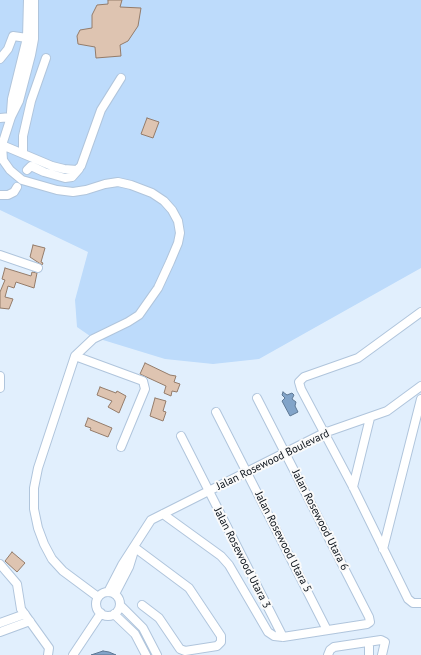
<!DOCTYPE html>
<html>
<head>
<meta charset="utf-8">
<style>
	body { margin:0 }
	canvas { display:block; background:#e1effd }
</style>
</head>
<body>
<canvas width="421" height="655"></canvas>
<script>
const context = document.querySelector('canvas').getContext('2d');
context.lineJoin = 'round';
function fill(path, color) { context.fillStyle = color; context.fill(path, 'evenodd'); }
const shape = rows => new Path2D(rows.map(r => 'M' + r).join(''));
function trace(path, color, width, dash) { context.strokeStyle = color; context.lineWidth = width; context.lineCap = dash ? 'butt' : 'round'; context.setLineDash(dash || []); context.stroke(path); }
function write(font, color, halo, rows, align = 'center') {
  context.font = font + ' "PT Sans",sans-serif'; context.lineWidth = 4; context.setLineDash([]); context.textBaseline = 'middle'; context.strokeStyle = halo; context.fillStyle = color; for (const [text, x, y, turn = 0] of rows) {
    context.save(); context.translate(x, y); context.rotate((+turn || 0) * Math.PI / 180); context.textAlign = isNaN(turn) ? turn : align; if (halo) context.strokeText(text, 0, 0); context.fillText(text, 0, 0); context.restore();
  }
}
fill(shape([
	[0,0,421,0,421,268,259,359,213,364,165,359,90,336,77,327,75,300,88,252,0,210]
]), '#bddbfb');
const water = shape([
	[283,392,287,395,292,393,294,395,292,399,296,402,295,406,298,412,290,416,282,401,285,398,282,395,283,392],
	[103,651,109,652,116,655,91,655,103,651]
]);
fill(water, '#82a4c9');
trace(water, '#5e7894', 1);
const building = shape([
	[108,0,122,0,120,7,141,8,138,26,128,41,120,45,121,56,96,58,95,47,78,44,77,36,80,30,92,28,92,15,97,5,108,4,108,0],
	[147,118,159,122,153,138,141,134,147,118],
	[33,245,45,248,41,262,43,263,42,265,30,257,33,245],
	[5,268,31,276,32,272,37,273,34,288,16,282,14,288,8,286,5,297,13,299,9,309,0,308,0,292,5,280,2,279,5,268],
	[145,363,170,375,176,376,174,382,180,384,177,392,172,391,171,396,164,393,166,386,140,374,145,363],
	[100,387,116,393,117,391,126,396,119,413,108,407,112,401,97,395,100,387],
	[155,398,166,401,163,411,166,412,163,421,150,416,155,398],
	[88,418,112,428,108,437,90,430,91,428,85,426,88,418],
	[12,552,25,563,17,572,5,561,12,552]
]);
fill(building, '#dec4b1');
trace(building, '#947c6a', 1);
const minor = shape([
	[34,0,34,39,31,55,19,101,11,117,2,145,3,160,10,170,22,180,57,190,73,192,86,190,105,184,118,182,131,185,152,193,164,201,172,210,178,221,180,233,178,243,170,262,158,288,139,315,128,322,93,339,75,356,38,468,34,488,34,509,38,528,44,544,52,559,63,571,98,597],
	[0,59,8,49,13,36,27,38],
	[11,112,12,99,27,38,28,0],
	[0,118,11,117],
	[2,145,52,166,64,169,77,170,81,166,101,110,121,78],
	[23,152,23,136,31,101,46,58],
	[27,170,31,166,44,172,65,178,72,177,79,169],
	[0,195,8,195,14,192,17,187],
	[0,255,38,268],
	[421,312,358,358,304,377,299,382,301,389,353,487,408,599,413,603,421,603],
	[75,356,143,381,145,389,121,447],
	[0,376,0,388],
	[216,412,327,630],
	[181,436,283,637],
	[353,487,370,418],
	[163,514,221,556,229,565,268,632,274,636,283,637,367,624,370,622,369,617,257,398],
	[134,547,189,588,221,636,221,642,217,646,185,651,180,649,159,618,142,605],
	[383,549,421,399],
	[0,564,17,584,21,609,49,648,48,655],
	[108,592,122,565,151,520,324,433,387,411,421,386],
	'96 604a12 12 0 1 1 24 0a12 12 0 1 1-24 0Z',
	[115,594,129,567,133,554],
	[120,605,143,628,157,655],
	[114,614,135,634,146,655],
	[0,623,25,614],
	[0,632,30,621],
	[73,655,101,613],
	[328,655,330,650,334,647,381,640,385,642,382,655],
	[369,655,369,642]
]);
trace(minor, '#b0c5dc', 10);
trace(minor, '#fff', 8);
write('11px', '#091018', '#fafafa', [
	["Jalan Rosewood Boulevard",273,460,-26],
	["Jalan Rosewood Utara 6",320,520,63],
	["Jalan Rosewood Utara 5",283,542,63],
	["Jalan Rosewood Utara 3",242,558,63]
]);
</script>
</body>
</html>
